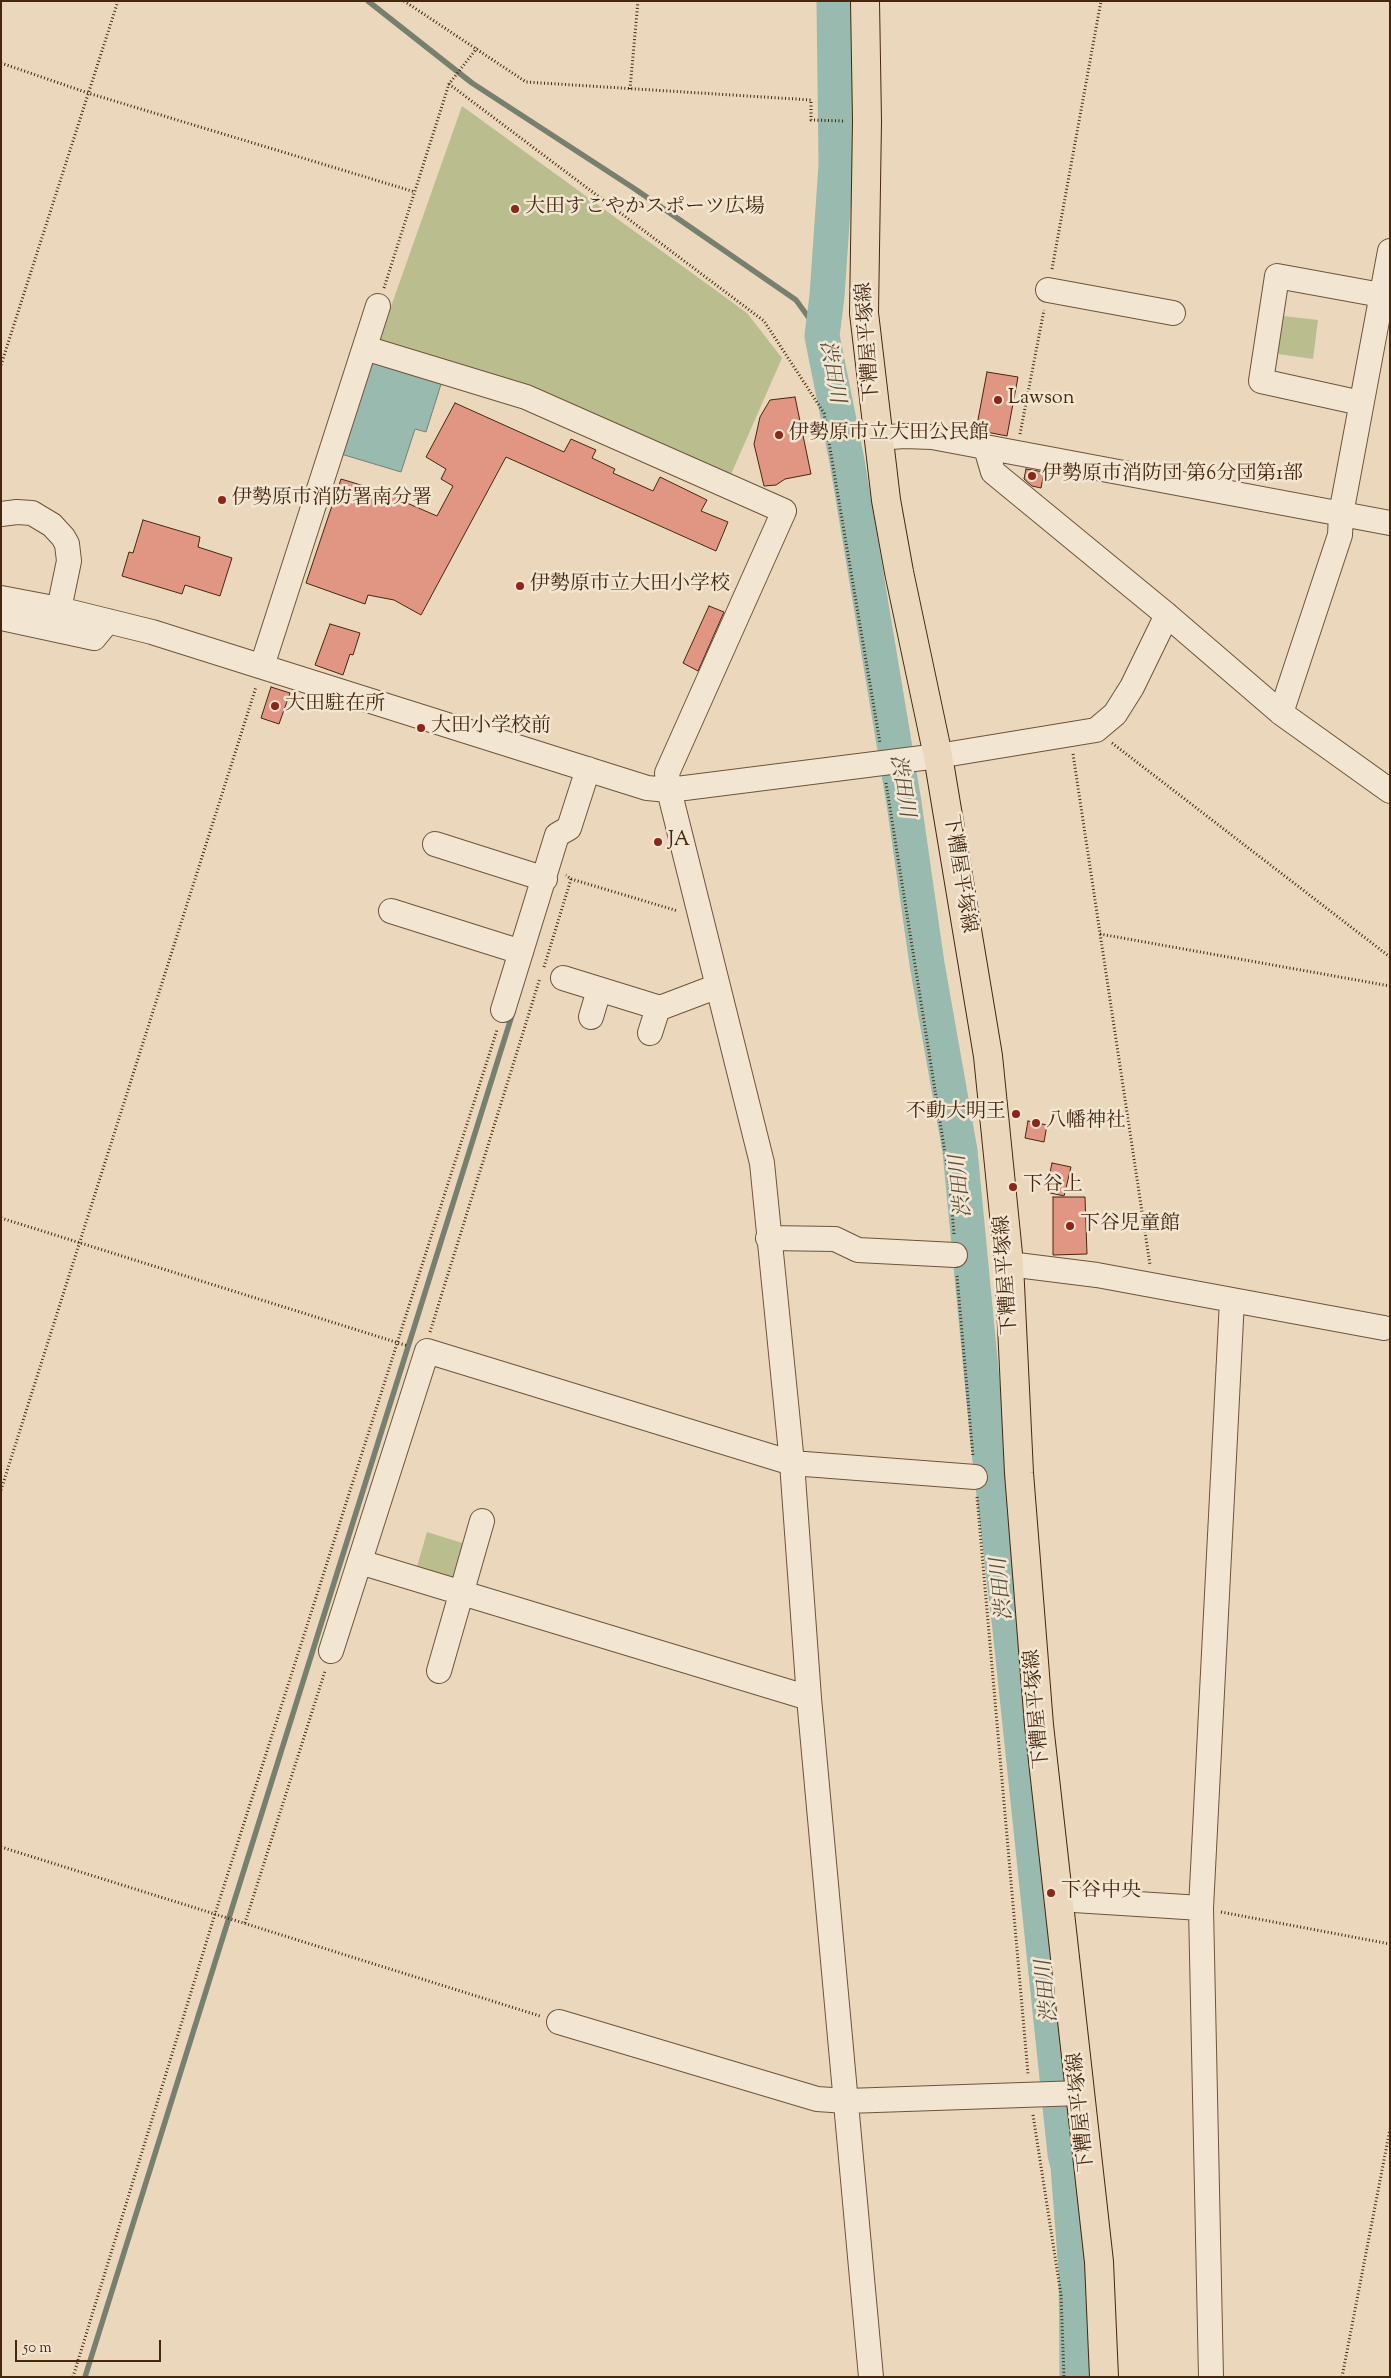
<!DOCTYPE html>
<html>
<head>
<meta charset="utf-8">
<style>
	body { margin:0 }
	#map { position:relative; width:1391px; height:2378px; overflow:hidden; background:#ebd8bc; font-family:"Sorts Mill Goudy",serif }
	canvas { display:block }
	.frame { position:absolute; inset:0; border:2px solid #45270e; pointer-events:none }
	.scale { position:absolute; left:15px; top:2340px; width:146px; height:22px; box-sizing:border-box; border:2px solid #45270e; border-top:0; padding-left:6px; font-size:15px; line-height:18px; white-space:nowrap; color:#45270e; -webkit-text-stroke:4px #f2e6d3; paint-order:stroke }
</style>
</head>
<body>
<div id="map">
<canvas width="1391" height="2378"></canvas>
<div class="frame"></div>
<div class="scale">50 m</div>
</div>
<script>
const context = document.querySelector('canvas').getContext('2d');
context.lineJoin = 'round';
function fill(path, color) { context.fillStyle = color; context.fill(path, 'evenodd'); }
const shape = rows => new Path2D(rows.map(r => 'M' + r).join(''));
function trace(path, color, width, dash) { context.strokeStyle = color; context.lineWidth = width; context.lineCap = dash ? 'butt' : 'round'; context.setLineDash(dash || []); context.stroke(path); }
function write(font, color, halo, rows, align = 'center') {
  context.font = font + ' "Sorts Mill Goudy","Noto Serif JP",serif'; context.lineWidth = 5; context.setLineDash([]); context.textBaseline = 'middle'; context.strokeStyle = halo; context.fillStyle = color; for (const [text, x, y, turn = 0] of rows) {
    context.save(); context.translate(x, y); context.rotate((+turn || 0) * Math.PI / 180); context.textAlign = isNaN(turn) ? turn : align; if (halo) context.strokeText(text, 0, 0); context.fillText(text, 0, 0); context.restore();
  }
}
fill(shape([
	[462,106,747,313,782,358,729,479,377,346],
	[1275,315,1318,320,1313,359,1271,353],
	[427,1532,469,1545,457,1582,416,1570]
]), '#babe8f');
const water = shape([
	[370,359,442,381,426,432,415,429,401,472,341,454,370,359]
]);
fill(water, '#98baaf');
trace(water, '#777f6f', 1);
trace(shape([
	[368,1,472,83,635,189,796,300,822,336],
	[85,2377,513,1012]
]), '#777f6f', 5.5);
trace(shape([
	[834,1,836,165,827,296,822,336,847,461,904,803,927,964,960,1151,988,1443,1010,1629,1065,2154,1068,2166,1076,2271,1077,2377]
]), '#98baaf', 35);
const building = shape([
	[987,372,1018,377,1007,436,976,430,987,372],
	[795,397,811,474,785,479,776,485,764,486,754,444,760,417,770,400,795,397],
	[455,403,564,452,571,439,596,450,592,458,615,469,613,473,653,491,660,477,707,500,701,511,728,522,716,551,506,457,421,615,394,600,368,595,365,604,306,583,341,479,401,497,400,500,437,516,453,486,441,479,446,469,426,457,455,403],
	[1026,469,1044,472,1041,488,1032,486,1024,479,1026,469],
	[143,520,200,537,198,547,232,558,220,596,185,585,182,594,122,576,129,552,133,553,143,520],
	[709,606,724,612,698,671,683,663,709,606],
	[330,624,360,633,353,655,350,654,343,675,315,665,330,624],
	[271,687,290,693,279,724,261,718,271,687],
	[1028,1121,1047,1125,1044,1142,1025,1138,1028,1121],
	[1052,1163,1071,1167,1064,1196,1046,1192,1052,1163],
	[1053,1197,1085,1197,1087,1254,1053,1255,1053,1197]
]);
fill(building, '#e19583');
trace(building, '#45270e', 1);
const minor = shape([
	[1048,290,1173,313],
	[365,348,526,397,784,511,667,773,669,790,762,1163,792,1463,809,1698,871,2377],
	[1361,403,1261,381,1277,276,1381,295],
	[878,438,904,436,932,437,1390,523],
	[986,448,993,472,1167,615,1281,713,1390,791],
	[1,514,17,512,32,513,52,525,63,537,67,544,69,561,59,609],
	[1,598,59,609,152,632,647,788,669,790,938,756,1096,730,1115,714,1132,687,1167,615],
	[1,618,94,638,108,621],
	[262,666,378,306],
	[1281,713,1340,535,1341,514,1390,251],
	[435,844,545,879],
	[391,911,521,952],
	[563,978,660,1008,718,986],
	[503,1010,557,835,569,828,588,769],
	[591,1017,599,990],
	[650,1033,658,1008],
	[768,1238,835,1239,858,1250,955,1255],
	[1009,1264,1097,1275,1384,1328],
	[360,1562,809,1698],
	[331,1651,427,1351,792,1463,975,1477],
	[439,1671,482,1521],
	[1058,1899,1201,1908],
	[559,2022,817,2099,847,2101,1081,2093],
	[1211,2377,1201,1908,1232,1300]
]);
const major = shape([
	[865,1,867,121,864,313,886,500,899,572,938,756,988,1056,1009,1264,1019,1473,1039,1725,1099,2262,1104,2377]
]);
trace(minor, '#6e533a', 26);
trace(major, '#45270e', 30);
trace(shape([
	[404,1,526,82,811,100,811,120,844,121],
	[1,63,88,93,415,192],
	[449,84,764,321,824,413,880,743],
	[630,89,638,1],
	[1052,269,1101,1],
	[384,288,449,84,477,48],
	[1,365,118,1],
	[1020,434,1044,310],
	[1112,743,1390,957],
	[1073,754,1150,1265],
	[886,783,949,1178,954,1234],
	[571,879,678,911],
	[1100,934,1390,986],
	[544,967,571,879,566,875],
	[1,1218,408,1346],
	[957,1276,973,1456],
	[430,1332,540,978],
	[1,1490,256,687],
	[977,1497,1028,2074],
	[1,1847,540,2016],
	[1221,1912,1390,1944],
	[245,1923,325,1671],
	[1033,2115,1061,2295,1064,2377],
	[73,2377,215,1914,497,1030],
	[1342,2377,1390,2129]
]), '#45270e', 3, [1, 2.5]);
trace(minor, '#f2e6d3', 24);
trace(major, '#ebd8bc', 28);
for (const [x, y, r, color] of [
	[515,209,5,"#8f2418"],
	[998,400,5,"#8f2418"],
	[779,435,5,"#8f2418"],
	[1032,476,5,"#8f2418"],
	[222,500,5,"#8f2418"],
	[520,586,5,"#8f2418"],
	[275,706,5,"#8f2418"],
	[421,728,5,"#8f2418"],
	[658,842,5,"#8f2418"],
	[1016,1114,5,"#8f2418"],
	[1036,1123,5,"#8f2418"],
	[1013,1187,5,"#8f2418"],
	[1070,1226,5,"#8f2418"],
	[1051,1893,5,"#8f2418"]
]) { const dot = new Path2D(); dot.arc(x, y, r, 0, 2 * Math.PI); context.fillStyle = color; context.fill(dot); trace(dot, '#f2e6d3', 2); }
write('20px', '#45270e', '#f2e6d3', [
	["大田すこやかスポーツ広場",525,209],
	["Lawson",1008,400],
	["伊勢原市立大田公民館",789,435],
	["伊勢原市消防団 第6分団第1部",1042,476],
	["伊勢原市消防署南分署",232,500],
	["伊勢原市立大田小学校",530,586],
	["大田駐在所",285,706],
	["大田小学校前",431,728],
	["JA",668,842],
	["不動大明王",1006,1114,"right"],
	["八幡神社",1046,1123],
	["下谷上",1023,1187],
	["下谷児童館",1080,1226],
	["下谷中央",1061,1893]
], 'left');
write('20px', '#45270e', '#f2e6d3', [
	["下糟屋平塚線",870,342,-94],
	["下糟屋平塚線",958,874,81],
	["下糟屋平塚線",1008,1275,-94],
	["下糟屋平塚線",1039,1709,-95],
	["下糟屋平塚線",1083,2112,-96]
]);
write('italic 21px', '#5a4c36', '#f2e6d3', [
	["渋田川",830,372,80],
	["渋田川",900,786,81],
	["渋田川",963,1186,-96],
	["渋田川",1004,1589,-96],
	["渋田川",1049,1991,-96]
]);
</script>
</body>
</html>
